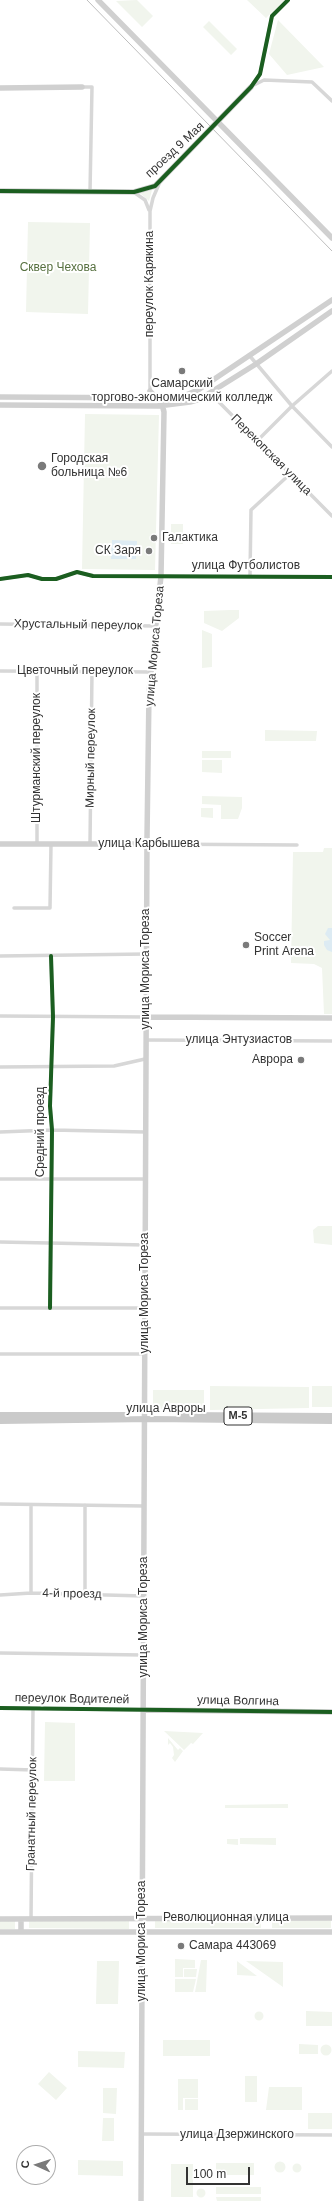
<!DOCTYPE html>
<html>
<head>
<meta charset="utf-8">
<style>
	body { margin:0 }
	#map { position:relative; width:332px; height:2201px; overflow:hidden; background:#fff; font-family:Arial,sans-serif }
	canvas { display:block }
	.north { position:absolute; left:16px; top:2145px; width:40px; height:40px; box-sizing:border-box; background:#fff; border:1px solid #adadad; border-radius:50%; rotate:273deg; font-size:11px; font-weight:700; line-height:16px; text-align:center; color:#333 }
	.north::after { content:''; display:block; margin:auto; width:14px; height:18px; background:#7a7a7a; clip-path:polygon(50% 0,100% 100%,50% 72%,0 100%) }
	.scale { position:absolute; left:186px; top:2167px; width:64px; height:18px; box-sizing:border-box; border:2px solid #333; border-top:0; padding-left:5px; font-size:12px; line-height:14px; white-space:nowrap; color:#333; -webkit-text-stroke:3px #fff; paint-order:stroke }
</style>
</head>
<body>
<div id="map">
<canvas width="332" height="2201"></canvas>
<div class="north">С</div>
<div class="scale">100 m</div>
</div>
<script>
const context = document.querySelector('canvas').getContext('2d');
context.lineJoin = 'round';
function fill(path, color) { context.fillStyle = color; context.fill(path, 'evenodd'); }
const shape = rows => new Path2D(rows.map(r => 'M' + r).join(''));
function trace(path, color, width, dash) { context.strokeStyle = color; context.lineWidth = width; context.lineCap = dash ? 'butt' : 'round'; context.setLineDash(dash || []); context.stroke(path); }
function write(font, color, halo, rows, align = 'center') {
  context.font = font + ' Arial,sans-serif'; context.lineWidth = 4; context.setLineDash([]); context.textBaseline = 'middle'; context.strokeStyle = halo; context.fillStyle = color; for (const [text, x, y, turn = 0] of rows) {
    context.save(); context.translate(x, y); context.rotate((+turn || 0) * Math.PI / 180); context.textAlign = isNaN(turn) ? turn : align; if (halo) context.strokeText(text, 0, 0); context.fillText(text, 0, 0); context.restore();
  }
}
fill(shape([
	[137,0,153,16,142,27,116,1],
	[247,0,285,0,266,18],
	[278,20,324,67,287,75,269,54],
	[209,21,237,49,231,55,203,27],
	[152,190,149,201,141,194,140,193],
	[28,222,90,223,88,314,26,312],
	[85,414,159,415,155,570,82,569],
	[171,524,183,524,183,544,171,544],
	[230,610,239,610,239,618,222,631,204,623,204,611],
	[202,630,212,634,212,667,202,668],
	[265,730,317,731,316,741,265,741],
	[202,751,231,751,231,758,202,758],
	[202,760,222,760,222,773,202,772],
	[202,796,242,797,242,808,238,819,221,819,221,805,202,804],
	[201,808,213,808,213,818,201,817],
	[324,848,332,848,332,1014,324,1014,322,968,314,964,291,963,293,852,323,852],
	[318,1226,332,1226,332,1245,314,1243,313,1230],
	[210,1386,309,1387,309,1408,210,1410],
	[312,1386,332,1386,332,1407,312,1407],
	[153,1390,204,1390,204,1410,153,1409],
	[45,1722,75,1723,75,1781,44,1781],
	[164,1731,203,1733,193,1744,191,1743,184,1750],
	[168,1738,178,1750,180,1748,183,1751,175,1762,172,1758,174,1755,173,1747,170,1743,168,1745],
	[288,1804,288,1808,225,1808,225,1805],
	[240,1838,276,1838,276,1845,240,1844],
	[227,1839,238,1839,238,1845,227,1844],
	[129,1919,129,1929,29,1928,29,1920],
	[155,1919,261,1920,261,1928,155,1928],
	[0,1920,15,1920,15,1929,0,1929],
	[272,1920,331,1920,331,1928,272,1928],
	[175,1959,195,1960,195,1968,183,1968,183,1977,175,1977],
	[201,1960,207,1960,206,1992,195,1992],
	[97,1961,119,1961,118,2004,96,2004],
	[237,1961,257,1976,237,1975],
	[246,1961,283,1962,283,1987],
	[184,1969,197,1969,196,1977,184,1977],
	[175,1979,196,1979,193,1992,175,1992],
	[306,2011,332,2012,332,2026,306,2026],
	'254.5 2016a4.5 4.5 0 1 1 9 0a4.5 4.5 0 1 1-9 0Z',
	[163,2040,210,2040,210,2056,163,2056],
	[299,2044,318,2045,318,2054,299,2054],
	'320.5 2050a5.5 5.5 0 1 1 11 0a5.5 5.5 0 1 1-11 0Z',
	[78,2051,125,2052,124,2068,78,2067],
	[49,2072,67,2088,56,2100,38,2084],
	[245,2076,257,2076,257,2102,245,2102],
	[178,2079,198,2079,198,2098,183,2098,183,2110,178,2110],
	[269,2087,302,2087,302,2110,266,2110],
	[103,2088,117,2088,116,2114,103,2113],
	[185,2099,198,2099,198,2110,185,2110],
	[308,2113,332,2113,332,2129,308,2129],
	[103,2118,114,2118,114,2141,102,2141],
	[78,2160,123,2161,123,2176,78,2175],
	'274.5 2167a5.5 5.5 0 1 1 11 0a5.5 5.5 0 1 1-11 0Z',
	[216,2163,254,2163,254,2175,216,2175],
	'292.5 2168a4.5 4.5 0 1 1 9 0a4.5 4.5 0 1 1-9 0Z',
	[171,2164,193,2164,193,2197,171,2197],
	[216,2187,261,2187,261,2194,216,2194],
	'196.5 2193a4.5 4.5 0 1 1 9 0a4.5 4.5 0 1 1-9 0Z',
	[216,2197,261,2197,261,2201,217,2201]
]), '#f1f5ed');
fill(shape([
	[112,540,137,541,136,559,111,559],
	[328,928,332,928,332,952,327,950,324,945,324,941,330,940,325,934]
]), '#ddebf3');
trace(shape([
	[254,85,264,80,312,82,332,101],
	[82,87,92,87,90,192],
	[251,87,260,74,272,16,288,0],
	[135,193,145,200,149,210],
	[249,355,292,406,332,447],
	[150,391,150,211,153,198,159,184],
	[210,393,332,516],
	[257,441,292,406,332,371],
	[250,576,251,510,290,474],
	[0,579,28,575,42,579,56,579,77,572,93,576,332,577],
	[0,624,155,626],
	[0,671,150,672],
	[37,844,37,672],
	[90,844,92,671],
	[147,844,297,845],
	[14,908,50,908,51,844],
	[0,956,146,954],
	[0,1016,146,1017],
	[146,1040,332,1041],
	[0,1067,114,1066,145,1059],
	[0,1132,52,1130,145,1132],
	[0,1179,145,1179],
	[0,1242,145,1245],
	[0,1308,145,1308],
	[50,1308,52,1130,50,1106,53,1017,51,956],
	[0,1354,145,1354],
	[0,1504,144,1506],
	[31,1505,31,1593],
	[85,1505,85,1595],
	[0,1595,31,1593,144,1596],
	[0,1653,143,1655],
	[0,1708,143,1710],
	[0,1769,33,1770],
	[31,1919,33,1709],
	[142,2134,332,2135]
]), '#d7d7d7', 3.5);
trace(shape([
	[98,0,332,238],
	[0,88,82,87],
	[0,191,134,192,155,186,251,87],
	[0,397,168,398,186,395,198,390,332,300],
	[0,405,158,406,190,402,200,399,256,364,332,311],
	[0,844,147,844],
	[146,1017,332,1018],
	[143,1710,332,1712],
	[0,1919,332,1918],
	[21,1919,21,1932],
	[0,1932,332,1932],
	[141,2201,147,838,149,692,161,576,164,412,162,404,150,391]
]), '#d0d0d0', 5.5);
trace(shape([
	[0,1415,124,1415],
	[180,1415,332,1416],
	[0,1421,152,1419,332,1421]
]), '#cacaca', 6);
trace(shape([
	[87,0,332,251]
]), '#bebebe', 1);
trace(shape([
	[0,191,134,192,155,186,251,87,260,74,272,16,288,0],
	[0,579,28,575,42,579,56,579,77,572,93,576,332,577],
	[50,1308,52,1130,50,1106,53,1017,51,956],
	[0,1708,332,1712]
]), '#1b5e20', 4);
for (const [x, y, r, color] of [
	[182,371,4,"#7a7a7a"],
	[42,466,5,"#7a7a7a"],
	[154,538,4,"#7a7a7a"],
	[149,551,4,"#7a7a7a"],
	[246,945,4,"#7a7a7a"],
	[301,1060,4,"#7a7a7a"],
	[181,1946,4,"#7a7a7a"]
]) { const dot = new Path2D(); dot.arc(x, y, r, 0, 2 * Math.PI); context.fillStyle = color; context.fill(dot); trace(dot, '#fff', 1.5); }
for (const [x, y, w] of [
	[238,1416,28]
]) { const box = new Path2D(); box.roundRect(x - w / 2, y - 9, w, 18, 3); context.fillStyle = '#fff'; context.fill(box); trace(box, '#333', 1); }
write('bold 11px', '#333', null, [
	["М-5",238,1416]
]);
write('12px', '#333', '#fff', [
	["проезд 9 Мая",175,150,-43],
	["переулок Карякина",150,284,-90],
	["Перекопская улица",271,455,45],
	["улица Футболистов",246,566],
	["Хрустальный переулок",78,625,1],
	["улица Мориса Тореза",155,646,-85],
	["Цветочный переулок",75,671],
	["Штурманский переулок",37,758,-90],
	["Мирный переулок",91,758,-89],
	["улица Карбышева",149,844],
	["улица Мориса Тореза",146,969,-90],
	["улица Энтузиастов",239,1040],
	["Средний проезд",41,1132,-90],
	["улица Мориса Тореза",145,1293,-90],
	["улица Авроры",166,1409],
	["4-й проезд",72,1594,1],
	["улица Мориса Тореза",144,1617,-90],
	["переулок Водителей",72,1699,1],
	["улица Волгина",238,1701,1],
	["Гранатный переулок",32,1814,-89],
	["Революционная улица",226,1918],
	["улица Мориса Тореза",142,1941,-90],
	["улица Дзержинского",237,2135]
]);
write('12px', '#56703f', '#fff', [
	["Сквер Чехова",58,268]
]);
write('12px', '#333', '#fff', [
	["Самарский",182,384,"center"],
	["торгово-экономический колледж",182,398,"center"],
	["Городская",51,459],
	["больница №6",51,473],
	["Галактика",162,538],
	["СК Заря",141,551,"right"],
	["Soccer",254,938],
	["Print Arena",254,952],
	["Аврора",293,1060,"right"],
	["Самара 443069",189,1946]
], 'left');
</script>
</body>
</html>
